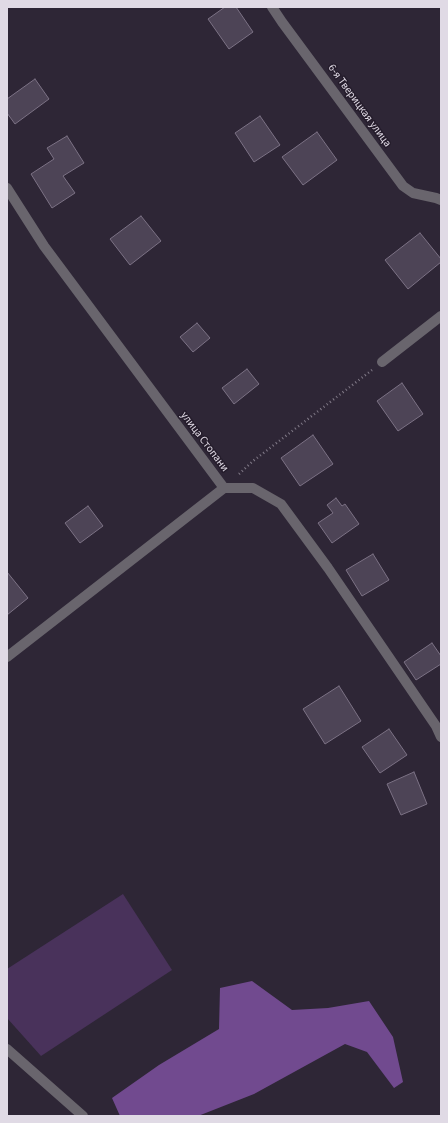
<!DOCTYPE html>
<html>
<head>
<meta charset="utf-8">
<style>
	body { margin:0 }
	#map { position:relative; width:448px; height:1123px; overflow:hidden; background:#2e2636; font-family:"Source Sans 3",sans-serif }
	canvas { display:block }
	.frame { position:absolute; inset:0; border:8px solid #e0dae5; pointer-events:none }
</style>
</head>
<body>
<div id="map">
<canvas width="448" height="1123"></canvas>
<div class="frame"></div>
</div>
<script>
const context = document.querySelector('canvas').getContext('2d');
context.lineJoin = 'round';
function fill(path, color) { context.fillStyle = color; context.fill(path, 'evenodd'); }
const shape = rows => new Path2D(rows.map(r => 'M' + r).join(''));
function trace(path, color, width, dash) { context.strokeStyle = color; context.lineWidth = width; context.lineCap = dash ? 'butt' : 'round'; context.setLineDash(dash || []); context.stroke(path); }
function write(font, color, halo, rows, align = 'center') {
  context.font = font + ' "Source Sans 3",sans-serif'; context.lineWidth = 3; context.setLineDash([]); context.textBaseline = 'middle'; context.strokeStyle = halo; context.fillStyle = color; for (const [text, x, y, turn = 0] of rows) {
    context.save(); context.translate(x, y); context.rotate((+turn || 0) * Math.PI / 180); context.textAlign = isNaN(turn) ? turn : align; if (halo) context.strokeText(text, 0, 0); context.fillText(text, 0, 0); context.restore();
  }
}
fill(shape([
	[123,894,172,970,41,1056,7,1018,7,969]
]), '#49325b');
fill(shape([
	[252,981,292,1010,328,1008,369,1001,393,1037,403,1082,394,1088,367,1052,345,1044,254,1094,198,1116,120,1116,112,1098,159,1065,219,1029,220,988]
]), '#714a8f');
const building = shape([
	[225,7,236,7,253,32,229,49,208,19,225,7],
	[35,79,49,99,15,124,7,113,7,99,35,79],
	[260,116,280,145,254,162,235,133,260,116],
	[317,132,337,160,303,185,282,157,317,132],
	[67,136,84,163,63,176,75,193,52,208,31,174,54,159,47,148,67,136],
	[141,216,161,241,130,265,110,239,141,216],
	[420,233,441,259,441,262,408,289,385,260,420,233],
	[197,323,210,338,193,352,180,337,197,323],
	[247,369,259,384,234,404,222,388,247,369],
	[402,383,423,414,398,431,377,401,402,383],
	[313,435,333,464,300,486,281,458,313,435],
	[336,498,342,506,345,504,359,524,332,543,318,523,333,513,327,505,336,498],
	[88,506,103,526,80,543,65,523,88,506],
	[373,554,389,580,362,596,346,570,373,554],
	[7,572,28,598,7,615,7,572],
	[432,643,441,656,441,664,416,680,404,662,432,643],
	[339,686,361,721,325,744,303,709,339,686],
	[389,729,407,755,380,773,362,747,389,729],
	[414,772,427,804,401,815,387,784,414,772]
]);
fill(building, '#4d4456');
trace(building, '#7c7285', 1);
trace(shape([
	[239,474,253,461,372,370]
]), '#817a88', 2.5, [1, 3]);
trace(shape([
	[272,7,282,22,403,186,413,193,436,198,441,200],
	[7,188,44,246,224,488],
	[382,362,441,316],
	[224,488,253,488,281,504,328,568,436,726,441,737],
	[7,657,224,488],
	[7,1049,83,1116]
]), '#69656d', 10);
write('11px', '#e0dae5', '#241c2b', [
	["6-я Тверицкая улица",359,106,54],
	["улица Стопани",204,442,53]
]);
</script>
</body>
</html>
